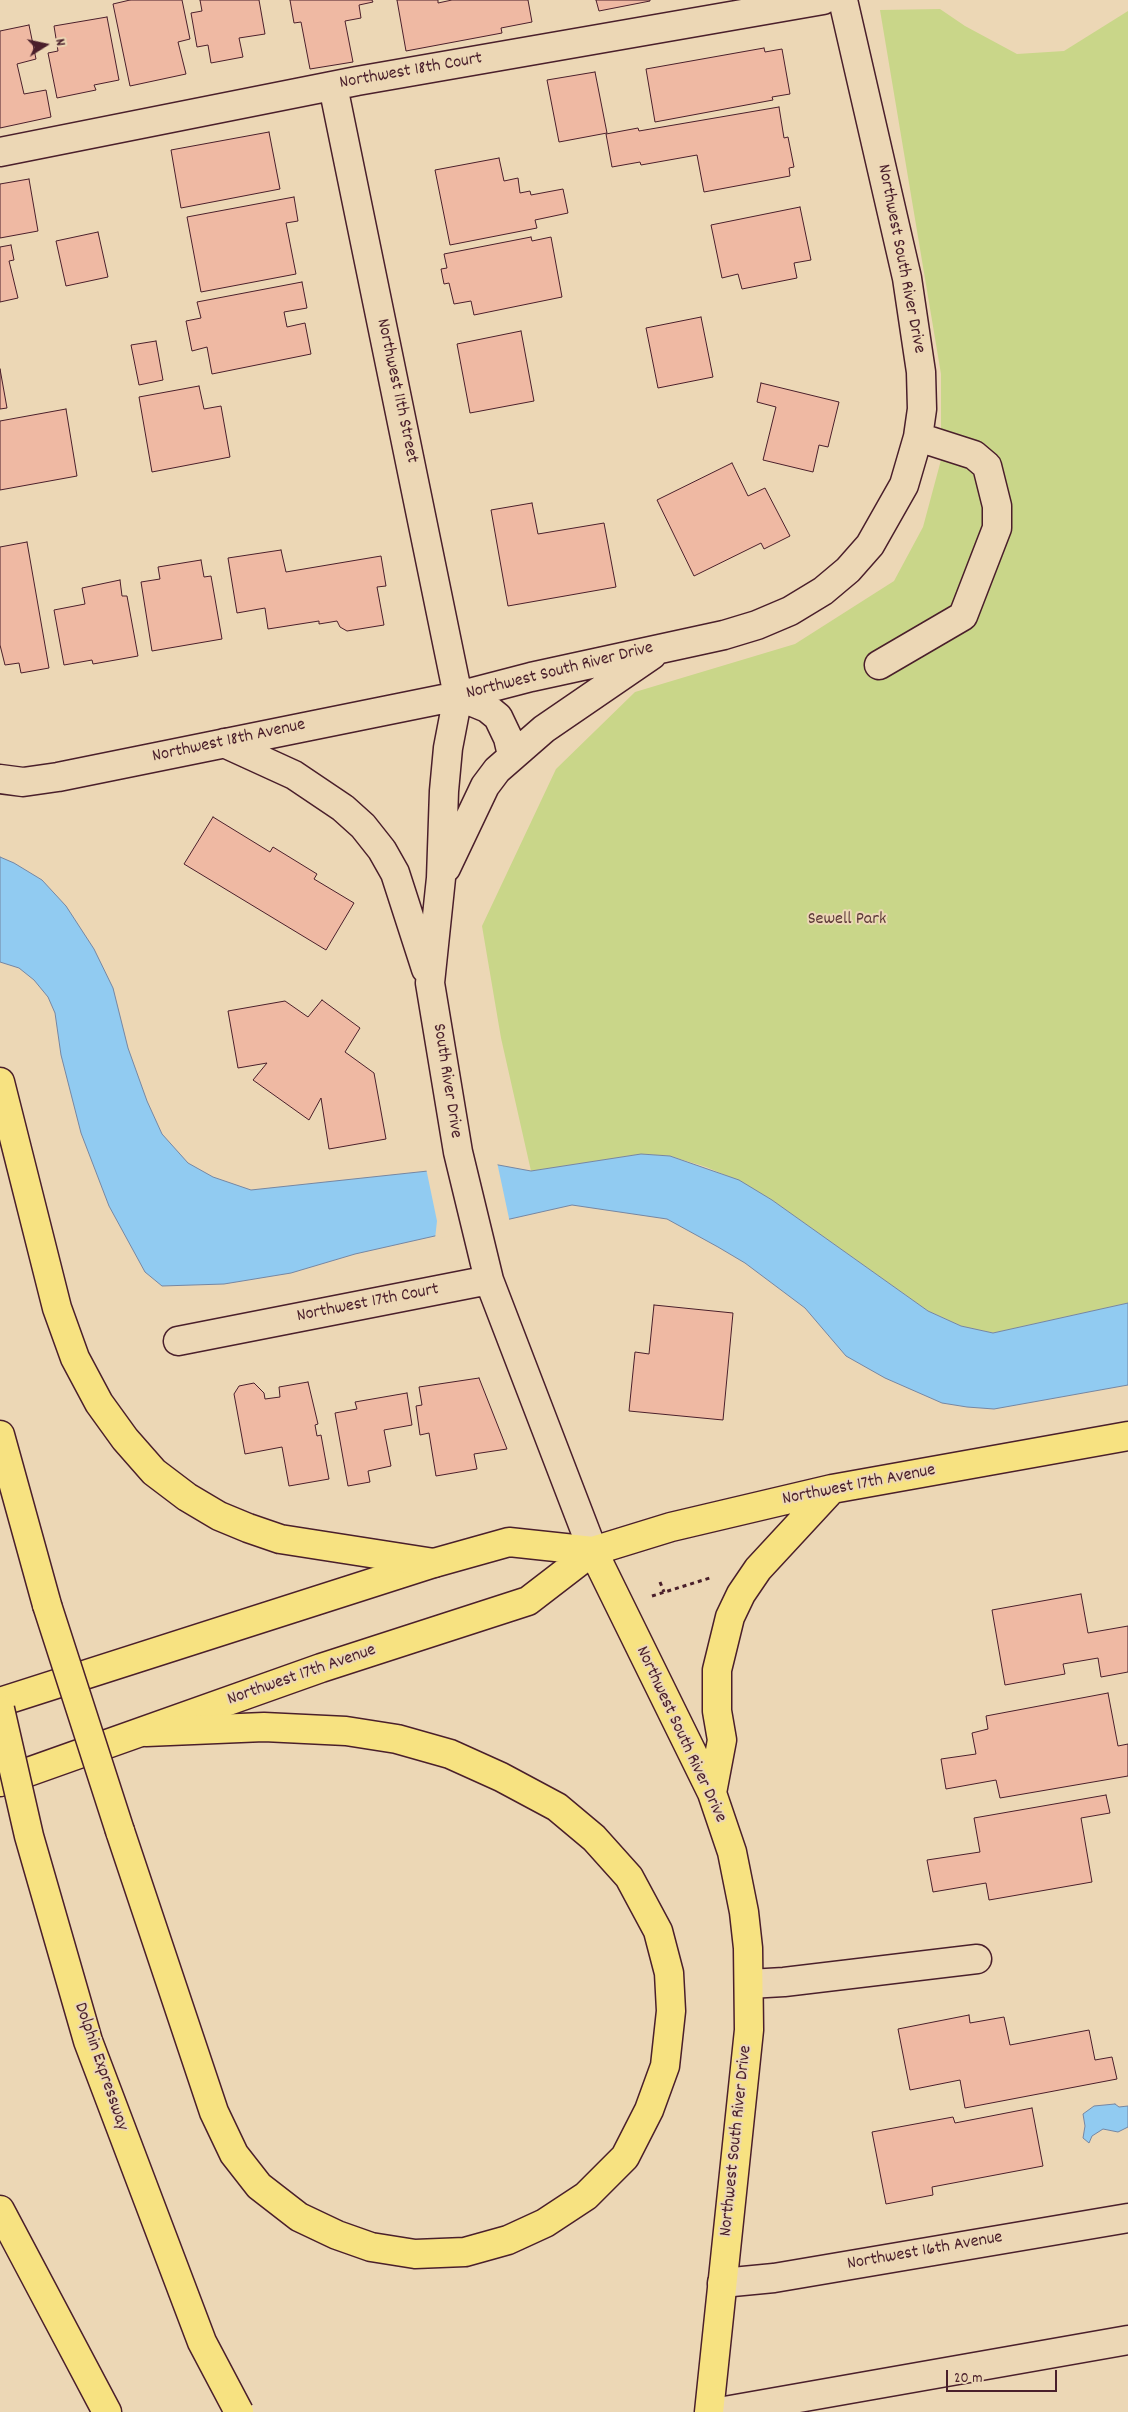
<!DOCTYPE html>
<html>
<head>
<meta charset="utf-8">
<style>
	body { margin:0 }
	#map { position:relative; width:1128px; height:2412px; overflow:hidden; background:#ecd7b5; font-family:Dekko,sans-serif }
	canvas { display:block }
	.north { position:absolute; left:20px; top:20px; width:50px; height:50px; -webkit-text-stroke:4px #ecd7b5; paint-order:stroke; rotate:80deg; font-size:14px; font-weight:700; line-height:20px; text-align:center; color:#4a1f2b }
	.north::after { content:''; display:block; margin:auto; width:18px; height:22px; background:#4a1f2b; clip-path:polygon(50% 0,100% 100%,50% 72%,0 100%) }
	.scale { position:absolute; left:946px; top:2370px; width:111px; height:22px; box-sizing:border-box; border:2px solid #4a1f2b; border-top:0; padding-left:6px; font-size:15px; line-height:18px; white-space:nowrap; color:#4a1f2b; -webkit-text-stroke:4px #ecd7b5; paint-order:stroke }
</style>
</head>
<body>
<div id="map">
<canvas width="1128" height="2412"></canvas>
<div class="north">N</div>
<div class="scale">20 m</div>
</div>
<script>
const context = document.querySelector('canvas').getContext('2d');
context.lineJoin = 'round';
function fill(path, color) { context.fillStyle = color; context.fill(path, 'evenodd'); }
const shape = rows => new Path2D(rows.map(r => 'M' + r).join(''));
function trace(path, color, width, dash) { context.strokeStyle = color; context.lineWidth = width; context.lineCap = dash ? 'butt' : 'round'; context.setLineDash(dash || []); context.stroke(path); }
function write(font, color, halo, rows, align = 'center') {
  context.font = font + ' Dekko,sans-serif'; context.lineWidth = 4; context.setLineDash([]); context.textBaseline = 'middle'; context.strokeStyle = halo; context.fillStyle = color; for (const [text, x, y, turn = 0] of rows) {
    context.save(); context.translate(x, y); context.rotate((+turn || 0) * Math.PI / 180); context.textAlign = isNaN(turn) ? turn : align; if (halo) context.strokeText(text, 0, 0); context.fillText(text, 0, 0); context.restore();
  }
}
fill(shape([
	[940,9,965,26,1017,54,1064,51,1128,11,1128,1303,993,1333,961,1326,928,1311,772,1200,739,1181,706,1167,670,1156,641,1154,531,1171,501,1038,482,926,556,769,635,692,795,644,894,581,923,527,941,460,941,374,880,10]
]), '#c9d689');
const water = shape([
	[0,857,14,863,42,880,66,906,94,949,113,988,128,1048,147,1101,162,1134,188,1163,213,1177,251,1190,493,1164,531,1171,641,1154,670,1156,739,1180,772,1200,928,1311,961,1326,993,1333,1128,1303,1128,1385,994,1409,967,1407,942,1403,885,1378,846,1356,805,1308,745,1263,718,1247,667,1219,572,1205,355,1254,291,1273,224,1284,162,1286,145,1272,109,1206,81,1133,61,1055,55,1013,48,997,34,980,19,968,0,962,0,857],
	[1115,2104,1119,2107,1128,2106,1128,2127,1118,2132,1103,2129,1092,2136,1089,2143,1083,2138,1085,2126,1083,2114,1094,2106,1115,2104]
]);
fill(water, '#91cbf1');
trace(water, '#7586a2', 1);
fill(shape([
	[493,1161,497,1162,510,1223,435,1239,437,1221,426,1168]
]), '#ecd7b5');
const building = shape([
	[130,0,182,0,190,39,178,42,186,74,130,86,113,4,130,0],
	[200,0,259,0,265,34,239,38,243,57,211,63,208,45,197,47,191,13,202,11,200,0],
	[290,0,372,0,373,2,359,5,361,18,345,21,353,62,310,69,301,22,294,23,290,0],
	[397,0,438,0,438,3,452,0,528,0,532,22,501,28,502,33,406,51,397,0],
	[596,0,650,0,650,1,599,11,596,0],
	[107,17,119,80,94,85,96,90,57,98,48,53,58,51,54,26,107,17],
	[29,25,36,59,17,64,24,94,46,90,51,117,0,128,0,31,29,25],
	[764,48,765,52,782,49,790,94,772,97,773,100,655,122,646,69,764,48],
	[595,72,607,133,559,142,547,80,595,72],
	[779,107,784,138,788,137,794,167,789,168,790,176,704,192,697,155,641,165,640,162,612,167,606,134,638,128,639,131,779,107],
	[269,132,280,189,181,208,171,150,269,132],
	[499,158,504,181,518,178,520,193,530,191,531,195,563,189,568,213,535,220,537,228,450,245,435,170,499,158],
	[29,179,38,231,0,238,0,184,29,179],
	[294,197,298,221,286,223,296,274,201,292,187,217,294,197],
	[800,207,811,260,794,263,797,278,742,289,738,274,722,278,711,225,800,207],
	[98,232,108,277,66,286,56,241,98,232],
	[531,237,532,241,551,237,562,297,474,315,471,301,454,304,449,283,444,284,441,269,447,268,444,254,531,237],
	[11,245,14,260,9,261,18,298,0,302,0,247,11,245],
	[302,282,307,308,284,312,287,327,305,323,311,354,212,374,207,347,192,351,186,321,201,318,197,302,302,282],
	[701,317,713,377,658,388,646,328,701,317],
	[521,331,534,401,470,413,457,344,521,331],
	[156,341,163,380,139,385,131,345,156,341],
	[0,369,7,408,0,409,0,369],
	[761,383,839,402,828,447,819,445,813,472,763,460,776,407,757,402,761,383],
	[199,386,204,409,221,406,230,457,152,472,139,397,199,386],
	[66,409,77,476,0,490,0,421,66,409],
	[732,463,748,496,765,488,790,536,764,549,761,543,694,576,657,500,732,463],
	[532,503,538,534,604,523,616,587,508,606,491,510,532,503],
	[27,542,49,668,21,673,19,663,5,665,0,645,0,547,27,542],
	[281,550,286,572,381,556,386,586,377,587,384,625,347,631,340,627,337,621,319,624,319,621,268,629,265,608,237,613,228,558,281,550],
	[201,560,204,577,211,576,222,639,152,651,141,582,160,579,158,567,201,560],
	[120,580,122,596,127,596,138,656,93,664,92,660,64,665,54,610,85,604,82,588,120,580],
	[213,817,270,852,273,847,317,874,314,879,354,903,326,950,184,864,213,817],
	[322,1000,360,1028,345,1052,374,1073,386,1139,329,1149,321,1098,309,1120,253,1080,267,1063,238,1068,228,1011,285,1001,308,1017,322,1000],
	[654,1305,733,1313,723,1420,629,1411,635,1352,649,1354,654,1305],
	[479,1378,507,1449,474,1454,477,1469,436,1476,429,1433,420,1435,416,1406,422,1405,419,1387,479,1378],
	[308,1382,318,1424,315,1425,317,1436,321,1435,329,1479,289,1486,282,1447,245,1454,234,1394,239,1386,254,1383,264,1393,265,1399,280,1397,279,1387,308,1382],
	[407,1393,412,1425,384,1430,391,1466,368,1471,370,1482,348,1486,335,1413,357,1409,355,1402,407,1393],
	[1081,1594,1088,1633,1128,1626,1128,1672,1101,1677,1098,1658,1063,1664,1065,1674,1005,1685,992,1610,1081,1594],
	[1108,1693,1118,1746,1128,1744,1128,1776,1000,1798,996,1780,946,1789,941,1759,976,1754,972,1733,988,1729,986,1716,1108,1693],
	[1106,1795,1110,1813,1081,1818,1092,1882,989,1900,986,1883,933,1892,927,1860,980,1852,974,1818,1106,1795],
	[969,2015,970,2023,1004,2017,1010,2045,1089,2030,1095,2060,1112,2057,1117,2079,965,2108,960,2080,910,2090,898,2029,969,2015],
	[1032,2108,1043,2166,932,2187,933,2195,886,2204,872,2132,953,2117,955,2123,1032,2108]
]);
fill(building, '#efb9a3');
trace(building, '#4a1f2b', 1);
const minor = shape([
	[333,86,458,696,448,748,444,791,441,878,430,983,458,1152,489,1280,593,1551],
	[0,152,357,81,823,0],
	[879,665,963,616,997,528,997,506,987,466,974,455,918,437],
	[458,696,487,708,498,717,508,738,512,755],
	[224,743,294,775,343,808,363,826,382,850,395,873,426,969],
	[0,779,23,782,58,777,458,696,531,677,724,635,757,625,790,611,823,591,848,570,870,545,904,485,918,437,922,409,921,372,907,278,843,0],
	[446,868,485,786,497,770,544,729,652,655],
	[178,1341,489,1280],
	[749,1984,784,1982,977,1959],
	[722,2283,774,2278,1128,2218],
	[719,2412,1128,2340]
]);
const major = shape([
	[593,1551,712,1793,732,1852,744,1912,748,1948,749,2030,709,2412],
	[0,1702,434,1563,509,1542,593,1551],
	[0,1782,321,1668,528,1601,593,1551,671,1527,832,1489,1128,1436],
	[712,1793,722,1740,717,1711,717,1670,730,1617,741,1594,758,1569,832,1489]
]);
const highway = shape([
	[0,1082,57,1308,75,1358,99,1403,125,1439,154,1472,187,1497,219,1516,248,1528,280,1539,434,1563],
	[0,1435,47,1605],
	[120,1831,214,2112,234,2154,259,2186,299,2217,337,2235,371,2247,415,2254,465,2252,508,2240,545,2223,586,2196,625,2157,649,2110,665,2066,671,2011,669,1973,658,1931,629,1877,594,1838,557,1807,501,1777,450,1754,397,1739,346,1731,264,1727,146,1732],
	[0,2210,107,2412]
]);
trace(minor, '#4a1f2b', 31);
trace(major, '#4a1f2b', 31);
trace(highway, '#4a1f2b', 31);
trace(shape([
	[660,1582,664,1592],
	[652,1596,713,1577]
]), '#4a1f2b', 3, [4, 4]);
trace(minor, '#ecd7b5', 28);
trace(major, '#f7e281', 28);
trace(highway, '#f7e281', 28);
const highwayBridge = shape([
	[47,1605,120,1831],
	[0,1709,29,1836,88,2041,202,2342,239,2412]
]);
trace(highwayBridge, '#4a1f2b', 31, []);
trace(highwayBridge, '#f7e281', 28);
write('18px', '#4a1f2b', '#ecd7b5', [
	["Northwest 18th Court",411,72,-10],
	["Northwest South River Drive",900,259,79],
	["Northwest 11th Street",396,391,78],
	["Northwest South River Drive",560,672,-14],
	["Northwest 18th Avenue",229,742,-12],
	["South River Drive",446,1081,81],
	["Northwest 17th Court",368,1304,-11],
	["Northwest 17th Avenue",859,1486,-11],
	["Northwest 17th Avenue",302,1676,-19],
	["Northwest South River Drive",680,1735,65],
	["Dolphin Expressway",100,2067,71],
	["Northwest South River Drive",737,2141,-84],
	["Northwest 16th Avenue",925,2252,-10]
]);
write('18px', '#5d3a39', '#ecd7b5', [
	["Sewell Park",847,921]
]);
</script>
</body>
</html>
